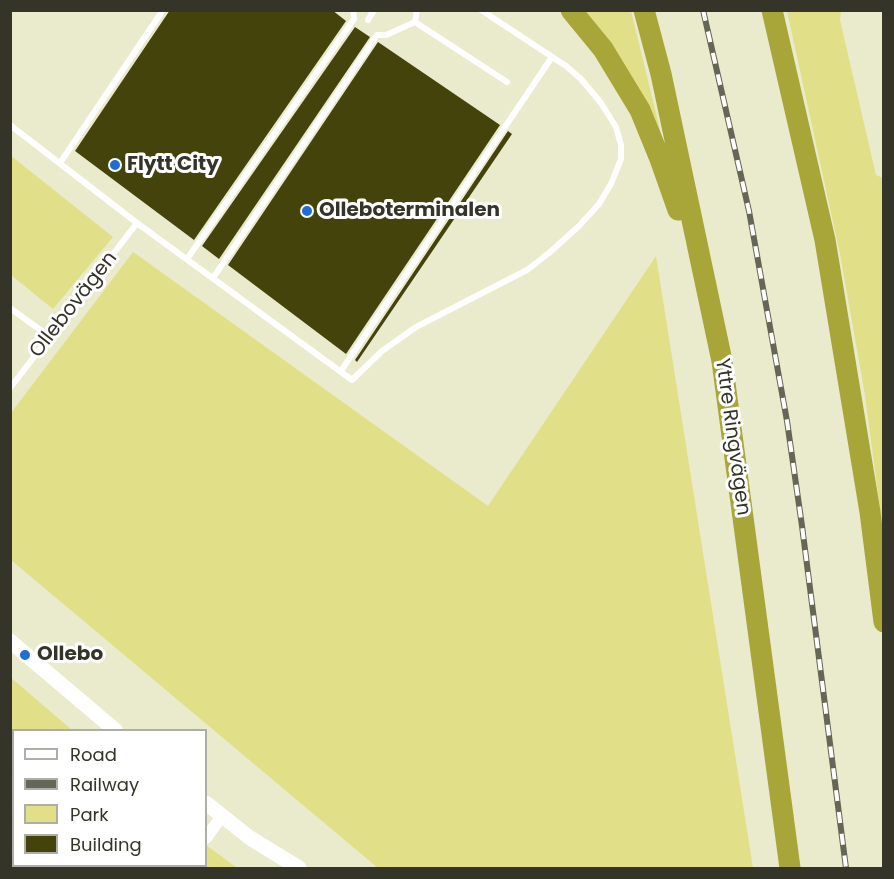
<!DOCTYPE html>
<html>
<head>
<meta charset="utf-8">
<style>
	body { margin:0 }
	#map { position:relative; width:894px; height:879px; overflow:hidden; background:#eaeacc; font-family:Poppins,sans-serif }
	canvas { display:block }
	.frame { position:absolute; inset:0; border:12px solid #343429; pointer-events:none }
	.legend { position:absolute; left:12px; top:729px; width:195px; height:138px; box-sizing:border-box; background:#fff; border:2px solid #aeaea9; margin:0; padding:8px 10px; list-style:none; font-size:18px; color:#343429 }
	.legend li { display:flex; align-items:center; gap:12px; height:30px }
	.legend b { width:30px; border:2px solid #aeaea9 }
</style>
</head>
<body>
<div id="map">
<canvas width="894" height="879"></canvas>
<div class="frame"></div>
<ul class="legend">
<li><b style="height:8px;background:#fff"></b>Road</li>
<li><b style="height:8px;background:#666656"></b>Railway</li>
<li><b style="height:16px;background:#e1e089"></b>Park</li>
<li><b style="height:16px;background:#45430c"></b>Building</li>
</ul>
</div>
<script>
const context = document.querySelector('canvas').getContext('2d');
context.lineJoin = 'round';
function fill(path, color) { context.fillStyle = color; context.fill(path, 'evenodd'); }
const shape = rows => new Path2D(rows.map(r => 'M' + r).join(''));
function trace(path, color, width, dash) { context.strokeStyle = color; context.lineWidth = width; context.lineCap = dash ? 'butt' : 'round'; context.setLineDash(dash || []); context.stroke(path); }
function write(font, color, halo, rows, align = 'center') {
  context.font = font + ' Poppins,sans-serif'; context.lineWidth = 6; context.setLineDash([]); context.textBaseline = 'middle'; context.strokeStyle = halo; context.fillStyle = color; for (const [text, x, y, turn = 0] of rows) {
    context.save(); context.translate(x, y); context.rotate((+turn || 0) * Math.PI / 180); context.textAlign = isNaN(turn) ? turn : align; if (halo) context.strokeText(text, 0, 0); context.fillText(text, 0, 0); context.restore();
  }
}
fill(shape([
	[577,11,631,11,666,154],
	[787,11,841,11,840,20,876,175,883,178,883,532,865,395,840,254],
	[10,155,113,237,53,309,11,275],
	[133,252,488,506,656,256,753,868,378,868,11,560,11,413],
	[10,677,72,730,14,730,14,866,116,866,113,868,14,868,11,865],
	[207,846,221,856,237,868,207,868,204,866,206,866]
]), '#e1e089');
fill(shape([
	[170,10,332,10,346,21,194,240,75,151],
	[355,27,370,37,219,259,202,246],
	[378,42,500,125,346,354,228,265],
	[508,131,512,134,357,362,355,360]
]), '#45430c');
trace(shape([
	[417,10,415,22,507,82],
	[368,20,374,10],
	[10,125,137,223,352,380,382,351,416,327,527,270,549,253,579,226,599,204,611,184,621,159,621,145,616,127,601,103,581,79,566,66,481,10],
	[60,163,163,10],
	[187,259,354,19,353,10],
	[213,278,377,35,386,35,415,22],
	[10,308,50,337],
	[341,371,552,57],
	[10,388,137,223]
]), '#fff', 6);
trace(shape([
	[206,838,222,816],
	[172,868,177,866]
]), '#fff', 12);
trace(shape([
	[10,641,115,730],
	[206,803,250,838,299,868]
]), '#fff', 15);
trace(shape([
	[571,10,603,49,640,110,660,159,678,210],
	[644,10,661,74,722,361,790,868],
	[772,10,825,240,870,512,884,622]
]), '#a8a539', 21);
const rail = shape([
	[703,10,749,211,787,421,802,526,846,868]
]);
trace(rail, '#666656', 6);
trace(rail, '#fff', 4, [11]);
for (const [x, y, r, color] of [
	[115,165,6,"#1f6ed8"],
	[307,211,6,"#1f6ed8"],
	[25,655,6,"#1f6ed8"]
]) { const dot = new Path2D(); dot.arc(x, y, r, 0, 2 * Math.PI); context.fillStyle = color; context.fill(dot); trace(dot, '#fff', 2); }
write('bold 20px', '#343429', '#fff', [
	["Flytt City",127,165],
	["Olleboterminalen",319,211],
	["Ollebo",37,655]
], 'left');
write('20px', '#343429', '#fff', [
	["Ollebovägen",74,305,-52],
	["Yttre Ringvägen",732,437,82]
]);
</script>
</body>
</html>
